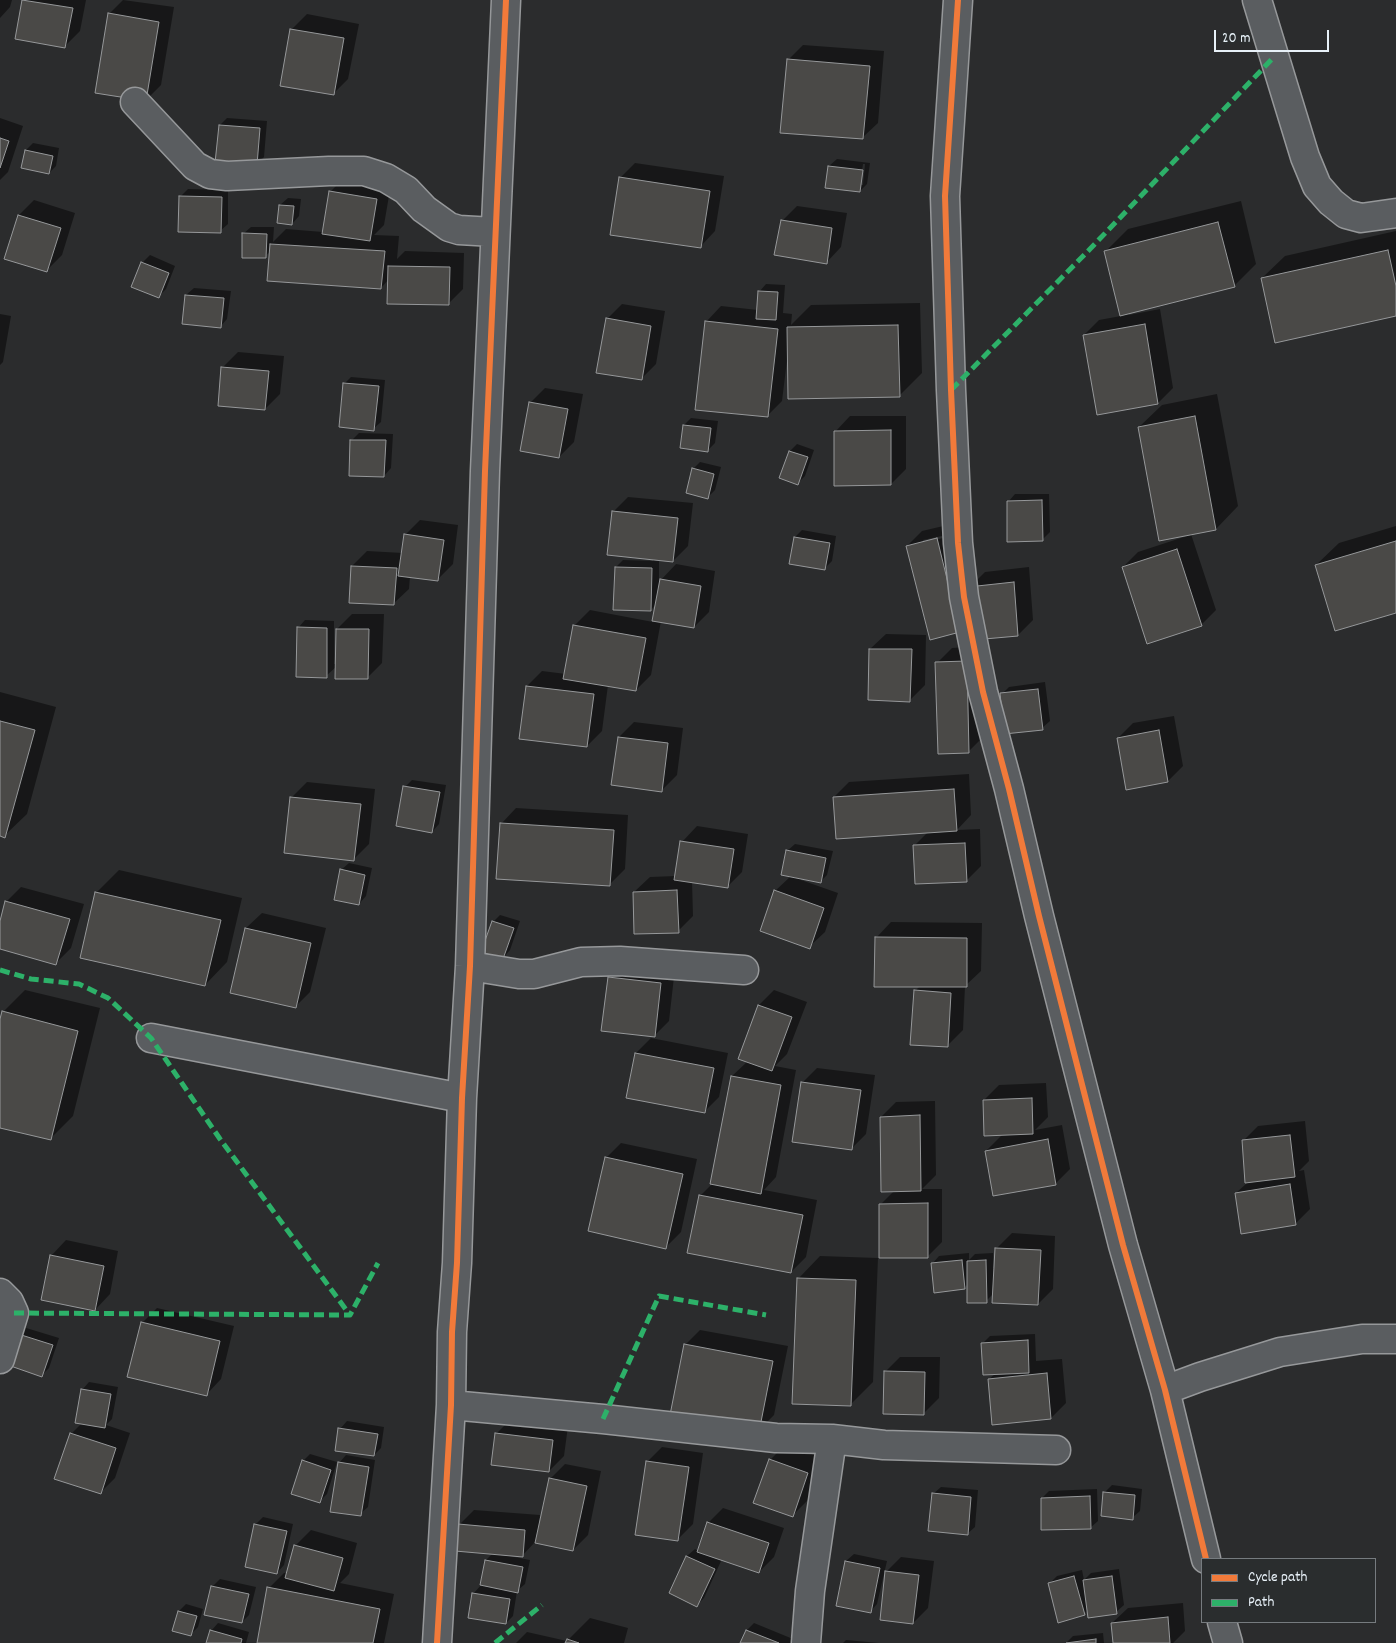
<!DOCTYPE html>
<html>
<head>
<meta charset="utf-8">
<style>
	body { margin:0 }
	#map { position:relative; width:1396px; height:1643px; overflow:hidden; background:#2b2c2d; font-family:Dekko,sans-serif }
	canvas { display:block }
	.legend { position:absolute; left:1201px; top:1558px; width:175px; height:65px; box-sizing:border-box; background:#2a2d2e; border:1px solid #767b7f; margin:0; padding:6px 9px; list-style:none; font-size:15px; color:#e8f1f8 }
	.legend li { display:flex; align-items:center; gap:10px; height:25px }
	.legend b { width:25px; border:1px solid #767b7f }
	.scale { position:absolute; left:1214px; top:30px; width:115px; height:22px; box-sizing:border-box; border:2px solid #e8f1f8; border-top:0; padding-left:6px; font-size:15px; line-height:18px; white-space:nowrap; color:#e8f1f8; -webkit-text-stroke:4px #2a2d2e; paint-order:stroke }
</style>
</head>
<body>
<div id="map">
<canvas width="1396" height="1643"></canvas>
<ul class="legend">
<li><b style="height:6px;background:#f17a3a"></b>Cycle path</li>
<li><b style="height:6px;background:#2db169"></b>Path</li>
</ul>
<div class="scale">20 m</div>
</div>
<script>
const context = document.querySelector('canvas').getContext('2d');
context.lineJoin = 'round';
function fill(path, color) { context.fillStyle = color; context.fill(path, 'evenodd'); }
const shape = rows => new Path2D(rows.map(r => 'M' + r).join(''));
function trace(path, color, width, dash) { context.strokeStyle = color; context.lineWidth = width; context.lineCap = dash ? 'butt' : 'round'; context.setLineDash(dash || []); context.stroke(path); }
fill(shape([
	[0,0,12,0,10,7,0,18],
	[24,0,86,0,80,31,65,46],
	[123,0,174,7,161,85,146,100,109,14],
	[307,14,359,24,348,79,333,94,292,29],
	[803,45,884,51,878,123,862,138,788,60],
	[0,118,23,126,8,172,0,180],
	[227,118,267,121,264,157,257,164,220,125],
	[33,143,59,148,56,166,49,173,22,167,26,150],
	[837,159,870,163,867,184,860,191,829,166],
	[863,164,865,164,863,185,860,185],
	[635,163,724,176,715,231,700,247,620,178],
	[345,177,391,184,384,225,374,235,399,236,397,259,405,251,464,253,463,289,448,304,389,279,381,288,270,252,265,256,243,234,251,227,274,227,273,242,286,229,323,232,330,192],
	[188,189,228,190,228,224,220,231,180,197],
	[288,198,301,199,299,216,292,224,278,222,280,205],
	[34,200,75,213,62,255,47,270,19,215],
	[1241,201,1256,264,1234,286,1128,313,1129,315,1160,309,1173,388,1158,403,1084,335,1099,320,1121,316,1105,252,1128,229],
	[797,206,847,213,841,247,826,263,782,221],
	[1396,231,1396,315,1262,278,1285,256],
	[150,255,175,266,166,289,159,296,142,263],
	[766,284,785,285,783,313,792,314,791,325,811,305,920,303,922,373,899,396,787,360,782,401,767,416,706,322,721,306,758,310,759,292],
	[194,288,231,291,227,319,220,327,183,323,186,295],
	[622,304,665,311,656,364,641,379,607,319],
	[0,314,11,316,3,362,0,365],
	[238,352,284,356,280,394,265,409,223,367],
	[351,377,385,380,381,422,373,429,344,384],
	[545,388,583,394,574,442,559,457,530,403],
	[1217,394,1238,506,1216,529,1191,534,1216,610,1201,625,1123,567,1138,552,1187,536,1139,427,1162,405],
	[850,416,906,416,906,469,891,484,835,432],
	[691,418,718,421,715,443,708,450,684,425],
	[359,433,393,434,391,468,384,476,352,440],
	[797,444,814,450,805,476,797,484,780,477,790,451],
	[700,462,721,467,715,490,708,497,693,469],
	[1015,494,1049,494,1050,532,1042,540,1008,502],
	[628,497,693,503,688,546,673,561,659,559,659,582,676,564,715,571,709,612,694,627,661,621,651,675,636,690,608,685,602,731,587,746,527,686,542,671,566,674,574,626,590,610,653,622,656,604,651,610,616,567,623,560,653,561,653,559,613,512],
	[420,520,458,525,453,564,438,579,410,576,409,589,393,604,352,566,367,551,403,553,405,535],
	[952,524,968,589,985,572,1029,567,1033,620,1018,635,972,618,907,546,922,531],
	[942,536,943,538,923,543,923,540],
	[1396,526,1396,611,1316,565,1339,543],
	[802,530,836,536,832,561,825,568,791,563,795,537],
	[352,614,384,614,382,663,367,678,336,667,326,676,298,628,305,620,334,621,334,664,336,664,337,629],
	[886,634,926,635,925,685,910,700,870,649],
	[981,646,983,737,968,752,937,663,952,648],
	[1045,682,1050,721,1042,728,1002,694,1009,687],
	[0,692,56,707,27,814,4,836,0,835],
	[1174,716,1183,766,1168,781,1118,738,1133,723],
	[634,722,683,728,677,775,662,790,619,737],
	[969,774,971,815,957,830,980,829,981,866,966,881,914,846,928,832,834,797,849,782],
	[412,780,446,785,439,824,432,832,405,787],
	[307,782,375,789,369,844,353,860,292,797],
	[516,808,628,815,625,869,610,884,501,824],
	[697,826,748,834,742,872,727,887,692,881,693,916,678,931,634,892,650,877,676,876,682,842],
	[795,844,833,851,827,875,820,882,802,878,801,880,838,893,825,932,809,947,775,891,791,876,787,851],
	[349,863,372,868,366,896,359,904,341,870],
	[119,870,242,898,227,962,205,985,96,893],
	[21,887,84,904,71,948,56,963,0,948,0,925,6,902],
	[262,913,326,928,310,992,295,1007,231,992,246,928],
	[500,915,520,921,510,950,503,958,493,922],
	[891,922,982,923,981,971,965,986,963,1030,947,1046,915,991,920,986,876,938],
	[624,962,675,968,669,1021,654,1036,609,977],
	[25,990,100,1008,73,1116,50,1139,0,1127,0,1024,3,1012],
	[774,990,807,1002,787,1054,775,1066,796,1070,776,1177,764,1190,817,1200,806,1257,791,1272,701,1195,711,1185,732,1076,748,1061,759,1005],
	[651,1038,728,1053,719,1097,704,1112,636,1053],
	[817,1068,875,1075,866,1134,851,1149,802,1083],
	[1046,1083,1048,1117,1035,1130,1062,1125,1070,1169,1055,1184,986,1151,1003,1134,984,1100,999,1085],
	[935,1101,936,1175,922,1189,942,1189,942,1242,927,1257,881,1204,894,1191,881,1117,896,1102],
	[1305,1121,1309,1161,1299,1171,1304,1170,1310,1209,1295,1224,1236,1193,1247,1183,1243,1141,1258,1126],
	[621,1143,697,1159,681,1232,666,1247,606,1158],
	[1012,1233,1055,1236,1053,1289,1038,1304,993,1294,986,1301,968,1284,964,1288,932,1264,939,1256,969,1253,969,1260,975,1254,993,1253,993,1268,995,1268,996,1249],
	[66,1240,118,1251,110,1294,95,1310,51,1256],
	[820,1256,878,1258,873,1382,850,1405,798,1279],
	[157,1308,234,1326,221,1379,206,1395,142,1323],
	[23,1327,59,1338,49,1368,42,1375,6,1364],
	[700,1330,788,1346,774,1415,759,1430,685,1345],
	[1035,1334,1036,1361,1062,1359,1066,1403,1051,1418,989,1379,995,1374,983,1343,990,1336],
	[900,1357,940,1357,939,1398,923,1414,885,1372],
	[89,1382,118,1387,112,1419,106,1425,130,1433,115,1478,100,1493,71,1434,82,1423,82,1390],
	[511,1419,568,1426,564,1456,549,1471,496,1434],
	[347,1421,384,1427,381,1448,374,1455,340,1429],
	[785,1445,823,1458,808,1500,792,1516,770,1460],
	[662,1447,703,1453,693,1524,678,1539,647,1462],
	[310,1454,337,1462,327,1494,319,1502,303,1461],
	[346,1455,375,1460,368,1507,360,1514,339,1463],
	[565,1464,601,1471,588,1535,573,1550,535,1542,522,1556,510,1554,509,1556,530,1560,525,1584,517,1591,513,1616,506,1623,473,1594,482,1584,486,1560,493,1553,459,1525,474,1510,540,1515,539,1523,541,1523,550,1479],
	[1112,1485,1142,1489,1140,1511,1132,1518,1105,1492],
	[941,1487,978,1490,975,1527,967,1534,933,1494],
	[1097,1489,1098,1521,1090,1528,1042,1498,1049,1491],
	[723,1508,784,1528,774,1557,759,1572,722,1559,704,1598,697,1605,671,1593,687,1556,695,1549,698,1551,708,1523],
	[263,1517,293,1524,284,1565,277,1573,255,1525],
	[311,1530,357,1543,349,1574,340,1583,394,1594,384,1643,258,1643,269,1588,284,1573,288,1573,295,1546],
	[854,1554,887,1561,884,1574,901,1557,934,1561,928,1608,913,1623,886,1575,884,1574,877,1604,870,1612,837,1605,846,1561],
	[1119,1569,1124,1605,1116,1612,1088,1610,1084,1614,1049,1584,1057,1576,1082,1570,1084,1580,1091,1573],
	[220,1579,256,1587,249,1615,242,1622,212,1587],
	[1183,1603,1185,1631,1173,1643,1114,1643,1112,1623,1128,1608],
	[186,1604,203,1609,198,1627,191,1634,179,1611],
	[590,1618,628,1628,624,1643,516,1643,527,1632,567,1641],
	[218,1623,249,1632,246,1643,207,1643,211,1631],
	[754,1623,793,1639,791,1643,742,1643,747,1630],
	[1103,1633,1104,1643,1066,1643,1073,1636],
	[846,1640,879,1643,843,1643]
]), '#0007');
const building = shape([
	[22,0,73,8,65,48,15,39,22,0],
	[108,13,159,22,146,101,95,93,108,13],
	[290,29,344,38,334,95,280,86,290,29],
	[787,59,870,66,863,139,780,133,787,59],
	[219,125,260,128,257,165,215,163,219,125],
	[0,138,9,141,0,168,0,138],
	[25,150,53,156,49,174,21,168,25,150],
	[828,166,863,170,860,192,825,188,828,166],
	[619,177,710,191,701,248,610,235,619,177],
	[329,191,377,199,370,241,322,234,329,191],
	[179,196,222,197,221,233,178,232,179,196],
	[279,205,294,206,292,225,277,223,279,205],
	[18,215,61,228,47,272,4,259,18,215],
	[781,220,832,228,827,264,774,255,781,220],
	[1218,222,1235,287,1120,316,1104,251,1218,222],
	[242,233,267,234,266,258,242,258,242,233],
	[270,244,385,251,381,289,267,281,270,244],
	[1388,250,1396,286,1396,316,1275,343,1261,278,1388,250],
	[141,262,169,273,159,298,131,287,141,262],
	[388,266,450,267,449,305,387,304,388,266],
	[758,291,778,292,776,320,756,319,758,291],
	[185,295,224,298,221,328,182,324,185,295],
	[606,318,651,326,642,380,596,373,606,318],
	[705,321,778,329,768,417,695,410,705,321],
	[1145,324,1158,404,1097,415,1083,335,1145,324],
	[898,325,900,397,788,399,787,327,898,325],
	[221,367,269,371,265,410,218,406,221,367],
	[343,383,379,386,374,431,339,427,343,383],
	[529,402,568,409,559,458,520,451,529,402],
	[1195,416,1216,530,1159,541,1138,427,1195,416],
	[683,425,711,428,708,452,680,448,683,425],
	[891,430,891,485,834,486,834,431,891,430],
	[350,440,386,440,384,477,349,476,350,440],
	[789,451,808,457,798,485,779,478,789,451],
	[692,468,714,474,708,499,686,493,692,468],
	[1042,500,1043,541,1007,542,1007,501,1042,500],
	[612,511,678,518,673,562,607,555,612,511],
	[404,534,444,540,438,581,398,576,404,534],
	[794,537,830,543,825,570,789,564,794,537],
	[937,538,960,632,930,640,906,546,937,538],
	[1396,541,1396,613,1335,631,1315,565,1396,541],
	[1177,549,1202,626,1147,644,1122,567,1177,549],
	[351,566,397,568,394,605,349,603,351,566],
	[615,567,652,568,651,611,613,610,615,567],
	[660,579,701,586,694,628,652,621,660,579],
	[1014,582,1018,636,973,640,968,587,1014,582],
	[573,625,646,638,636,691,563,679,573,625],
	[297,627,327,628,327,678,296,677,297,627],
	[336,629,369,629,368,679,335,679,336,629],
	[869,649,912,649,910,702,868,700,869,649],
	[967,661,969,753,938,754,935,662,967,661],
	[526,686,594,694,587,747,519,739,526,686],
	[1038,689,1043,730,1004,734,1000,693,1038,689],
	[0,721,35,730,5,838,0,836,0,721],
	[1159,730,1168,782,1126,790,1117,738,1159,730],
	[618,737,668,743,662,792,611,785,618,737],
	[403,786,440,792,432,833,396,826,403,786],
	[954,789,957,831,836,839,833,797,954,789],
	[290,797,361,804,354,861,284,853,290,797],
	[500,823,614,830,610,886,496,879,500,823],
	[680,841,734,849,728,888,674,880,680,841],
	[965,843,967,882,915,884,913,845,965,843],
	[786,850,826,858,821,883,781,875,786,850],
	[340,869,365,875,359,905,334,900,340,869],
	[677,890,679,933,634,934,633,892,677,890],
	[774,890,824,908,810,949,760,931,774,890],
	[95,892,221,920,205,986,80,958,95,892],
	[5,901,70,919,56,965,0,949,0,921,5,901],
	[492,921,514,928,503,959,481,952,492,921],
	[245,928,311,943,296,1008,230,993,245,928],
	[875,937,967,938,967,987,874,987,875,937],
	[608,977,661,983,655,1037,601,1031,608,977],
	[914,990,951,993,948,1047,910,1045,914,990],
	[758,1005,792,1017,772,1071,738,1059,758,1005],
	[2,1011,78,1031,51,1140,0,1128,0,1019,2,1011],
	[635,1053,714,1068,705,1113,626,1098,635,1053],
	[731,1076,781,1085,761,1194,710,1184,731,1076],
	[801,1082,861,1090,852,1150,792,1142,801,1082],
	[1032,1098,1033,1134,984,1136,983,1100,1032,1098],
	[920,1115,921,1191,881,1192,880,1117,920,1115],
	[1290,1135,1295,1177,1245,1183,1242,1140,1290,1135],
	[1048,1139,1056,1185,993,1196,985,1151,1048,1139],
	[605,1157,683,1174,666,1249,588,1231,605,1157],
	[1290,1184,1296,1225,1241,1234,1235,1193,1290,1184],
	[699,1195,803,1215,791,1273,687,1253,699,1195],
	[928,1203,928,1258,879,1258,879,1204,928,1203],
	[995,1248,1041,1250,1038,1305,992,1303,995,1248],
	[50,1255,104,1266,95,1311,41,1300,50,1255],
	[962,1260,965,1289,934,1293,931,1263,962,1260],
	[986,1260,987,1303,967,1303,967,1261,986,1260],
	[797,1278,856,1280,851,1406,792,1404,797,1278],
	[141,1322,220,1341,207,1396,127,1377,141,1322],
	[15,1333,53,1345,42,1377,5,1364,15,1333],
	[1028,1340,1029,1373,983,1375,981,1343,1028,1340],
	[684,1344,773,1361,759,1432,670,1415,684,1344],
	[884,1371,925,1372,924,1415,883,1414,884,1371],
	[1047,1373,1051,1419,992,1425,988,1379,1047,1373],
	[81,1389,111,1394,105,1428,75,1423,81,1389],
	[338,1428,378,1434,374,1456,335,1451,338,1428],
	[70,1433,116,1448,101,1494,54,1479,70,1433],
	[495,1433,553,1440,549,1472,491,1465,495,1433],
	[769,1459,808,1473,793,1517,753,1503,769,1459],
	[302,1460,331,1470,320,1503,291,1494,302,1460],
	[646,1461,689,1467,678,1541,635,1535,646,1461],
	[338,1462,369,1467,361,1516,330,1512,338,1462],
	[549,1478,587,1486,573,1551,535,1543,549,1478],
	[1103,1492,1135,1495,1133,1520,1101,1516,1103,1492],
	[932,1493,971,1497,968,1535,928,1531,932,1493],
	[1090,1496,1091,1529,1041,1530,1041,1498,1090,1496],
	[707,1522,769,1543,759,1573,697,1552,707,1522],
	[254,1524,287,1531,277,1574,245,1567,254,1524],
	[458,1524,525,1530,523,1557,455,1551,458,1524],
	[294,1545,343,1558,334,1591,285,1578,294,1545],
	[686,1556,715,1569,697,1607,669,1593,686,1556],
	[485,1560,523,1567,518,1593,480,1585,485,1560],
	[845,1561,880,1568,871,1613,836,1606,845,1561],
	[885,1571,919,1575,913,1624,880,1620,885,1571],
	[1074,1576,1085,1615,1058,1623,1048,1583,1074,1576],
	[1112,1576,1117,1614,1088,1618,1083,1580,1112,1576],
	[211,1586,249,1594,242,1623,204,1615,211,1586],
	[267,1587,380,1609,373,1643,257,1643,267,1587],
	[472,1593,510,1599,506,1624,468,1618,472,1593],
	[178,1611,197,1616,191,1636,172,1631,178,1611],
	[1168,1617,1170,1643,1113,1643,1111,1623,1168,1617],
	[210,1630,242,1639,241,1643,206,1643,210,1630],
	[746,1630,779,1643,740,1643,746,1630],
	[567,1639,579,1643,565,1643,567,1639],
	[1096,1639,1096,1643,1066,1643,1096,1639]
]);
fill(building, '#4a4947');
trace(building, '#96989a', 1);
const minor = shape([
	[958,0,945,196,951,390,958,543,964,597,983,692,1009,789,1039,916,1123,1245,1165,1390,1206,1559],
	[1257,0,1305,157,1317,186,1331,202,1346,214,1361,218,1396,213],
	[135,102,195,166,210,174,227,176,329,171,364,171,386,178,406,190,424,209,449,227,459,230,494,232],
	[470,966,519,974,534,974,581,962,620,961,744,970],
	[151,1038,462,1098],
	[0,1293,9,1302,14,1313,0,1359],
	[1165,1390,1200,1377,1280,1352,1362,1339,1396,1339],
	[451,1405,603,1419,776,1438,832,1439,884,1445,1056,1450],
	[1222,1622,1228,1643],
	[437,1643,451,1405,452,1332,457,1263,462,1098,470,966,485,471,506,0],
	[806,1643,810,1591,832,1439]
]);
trace(minor, '#96989a', 31);
trace(minor, '#5a5d60', 28);
trace(shape([
	[951,390,1090,249,1274,57],
	[0,970,31,979,79,984,108,998,151,1038,220,1139,350,1315],
	[14,1313,350,1315,378,1263],
	[603,1419,659,1296,766,1315],
	[495,1643,542,1605]
]), '#2db169', 5, [10, 5]);
trace(shape([
	[958,0,945,196,951,390,958,543,964,597,983,692,1009,789,1039,916,1123,1245,1165,1390,1206,1559],
	[437,1643,451,1405,452,1332,457,1263,462,1098,470,966,485,471,506,0]
]), '#f17a3a', 6);
</script>
</body>
</html>
